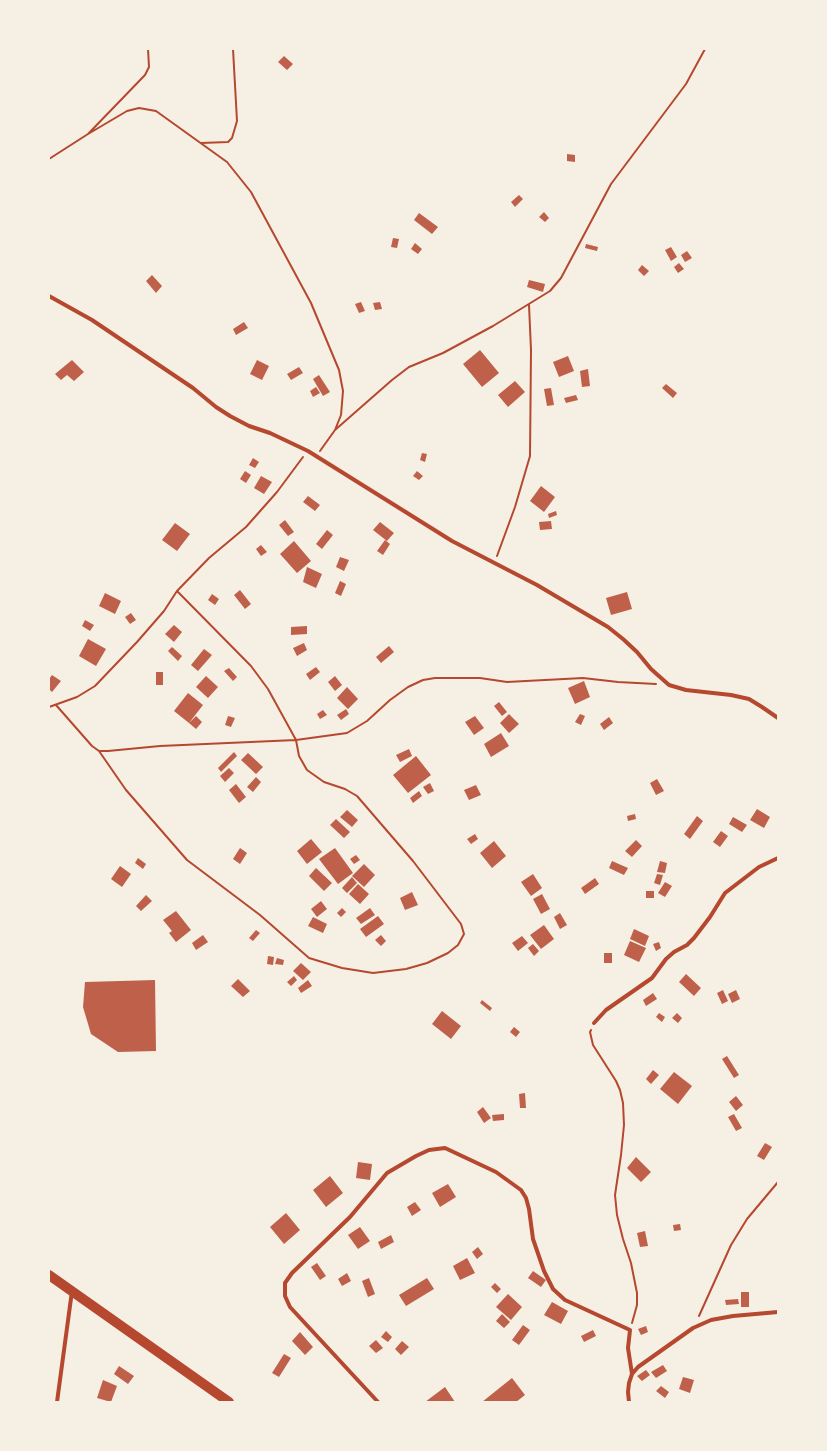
<!DOCTYPE html>
<html>
<head>
<meta charset="utf-8">
<style>
	body { margin:0 }
	#map { position:relative; width:827px; height:1451px; overflow:hidden; background:#f6efe4; font-family:Merriweather,serif }
	canvas { display:block }
	.frame { position:absolute; inset:0; border:50px solid #f6efe4; pointer-events:none }
</style>
</head>
<body>
<div id="map">
<canvas width="827" height="1451"></canvas>
<div class="frame"></div>
</div>
<script>
const context = document.querySelector('canvas').getContext('2d');
context.lineJoin = 'round';
function fill(path, color) { context.fillStyle = color; context.fill(path, 'evenodd'); }
const shape = rows => new Path2D(rows.map(r => 'M' + r).join(''));
function trace(path, color, width, dash) { context.strokeStyle = color; context.lineWidth = width; context.lineCap = dash ? 'butt' : 'round'; context.setLineDash(dash || []); context.stroke(path); }
fill(shape([
	[284,56,293,64,287,70,278,62],
	[567,154,575,155,575,162,567,161],
	[519,195,523,199,515,207,511,202],
	[544,212,549,218,545,222,539,217],
	[419,213,438,227,432,234,414,220],
	[393,238,399,239,397,248,391,247],
	[415,243,422,249,418,254,411,249],
	[586,244,598,247,597,251,585,248],
	[671,247,677,257,671,261,665,250],
	[687,251,692,258,685,262,681,255],
	[679,263,684,269,678,273,674,267],
	[642,265,649,271,644,276,638,270],
	[152,275,162,286,156,293,146,281],
	[529,280,545,284,543,292,527,287],
	[361,302,365,311,359,313,355,304],
	[380,302,382,309,375,310,373,303],
	[244,322,248,328,236,335,233,329],
	[480,350,499,373,482,387,463,364],
	[568,356,574,371,559,377,553,362],
	[72,360,84,372,74,381,67,375,61,380,55,374],
	[257,360,269,366,262,380,250,374],
	[299,367,303,373,291,380,287,374],
	[588,369,590,386,582,387,580,371],
	[319,375,330,392,323,396,313,379],
	[515,381,525,392,508,407,498,395],
	[666,384,677,393,673,398,662,388],
	[316,387,320,393,313,397,310,391],
	[551,388,554,405,547,406,544,389],
	[576,395,578,400,566,403,564,398],
	[422,453,427,454,425,462,420,460],
	[253,458,259,462,255,468,249,465],
	[245,471,251,475,246,483,240,479],
	[417,471,423,476,419,480,413,476],
	[261,476,272,482,264,494,254,488],
	[541,486,555,497,544,512,530,501],
	[308,496,320,505,315,511,303,502],
	[556,511,557,515,549,518,548,514],
	[285,520,294,532,288,536,279,525],
	[551,521,552,529,540,530,539,522],
	[380,522,394,533,387,541,373,530],
	[175,523,190,534,177,551,162,540],
	[327,530,333,535,322,549,316,544],
	[385,540,390,544,383,555,377,551],
	[294,541,311,561,297,573,280,554],
	[261,545,267,552,261,556,256,549],
	[340,557,349,560,344,571,336,567],
	[307,567,322,574,316,588,303,582],
	[340,581,346,584,341,596,335,593],
	[240,590,251,604,245,609,234,595],
	[627,592,632,609,611,615,606,598],
	[105,593,121,601,115,614,99,606],
	[212,594,219,599,215,605,208,600],
	[131,613,136,620,130,624,125,617],
	[85,620,94,625,90,631,82,626],
	[174,625,182,632,174,642,165,634],
	[307,626,307,634,291,635,291,627],
	[88,639,106,649,96,666,79,656],
	[304,643,307,650,297,656,293,648],
	[389,646,394,652,381,663,376,657],
	[172,647,182,656,178,661,168,651],
	[204,649,212,655,198,671,191,665],
	[316,667,320,672,310,680,306,674],
	[229,668,237,677,233,681,224,671],
	[156,672,163,672,163,685,156,685],
	[52,675,61,681,52,692,49,689,49,679],
	[206,676,218,687,208,698,196,687],
	[335,676,342,685,335,691,328,682],
	[584,681,590,697,575,704,568,688],
	[347,687,358,699,348,709,337,698],
	[188,693,203,705,189,723,174,711],
	[499,702,507,712,502,716,494,706],
	[346,709,349,714,341,720,337,715],
	[323,710,327,715,320,719,317,714],
	[509,714,519,724,509,733,500,723],
	[580,714,585,716,581,725,575,722],
	[196,716,202,722,196,729,189,723],
	[228,716,235,718,231,727,225,725],
	[475,716,484,728,474,735,465,722],
	[609,717,613,723,604,730,600,724],
	[501,733,509,746,491,757,484,744],
	[409,749,412,756,400,762,396,755],
	[234,752,237,756,221,772,218,768],
	[248,753,263,767,256,774,241,760],
	[416,756,431,775,408,793,393,775],
	[229,768,234,773,225,782,220,776],
	[256,777,261,782,253,792,247,787],
	[657,779,664,791,656,795,650,783],
	[430,783,434,791,428,794,423,787],
	[236,784,246,797,239,803,229,790],
	[476,785,481,795,469,800,464,790],
	[419,791,422,796,413,803,410,798],
	[757,809,770,817,764,828,750,820],
	[347,810,358,820,352,827,340,817],
	[635,814,636,819,628,821,627,816],
	[697,816,703,821,690,839,684,834],
	[733,817,747,825,742,832,729,824],
	[336,819,350,832,344,838,330,825],
	[721,831,728,836,720,847,713,842],
	[475,834,478,839,471,844,467,839],
	[311,839,322,852,307,864,297,851],
	[636,840,642,846,632,857,625,851],
	[494,841,506,856,492,868,480,853],
	[240,848,247,853,240,864,233,859],
	[335,848,353,873,338,884,319,859],
	[356,855,360,860,354,864,350,859],
	[138,858,146,864,143,869,135,863],
	[612,861,628,868,624,875,609,868],
	[660,861,667,863,665,873,657,872],
	[364,864,375,875,364,887,352,876],
	[120,866,131,874,122,887,111,879],
	[316,868,332,883,324,891,309,876],
	[533,874,542,888,531,896,521,882],
	[657,874,663,875,660,885,654,883],
	[352,877,357,883,347,893,342,888],
	[595,878,599,884,585,894,581,888],
	[665,882,672,886,665,897,658,893],
	[358,884,369,894,360,904,349,894],
	[646,891,654,891,654,898,646,898],
	[412,892,418,905,405,910,400,898],
	[542,894,550,909,541,914,533,899],
	[146,895,152,901,141,911,136,906],
	[321,901,327,909,317,917,311,909],
	[342,908,346,912,341,917,337,913],
	[370,908,375,915,361,924,356,918],
	[176,911,191,930,176,942,169,933,172,931,163,920],
	[560,913,567,925,560,929,554,917],
	[378,916,384,924,366,937,360,929],
	[313,917,327,924,323,933,308,926],
	[544,925,554,939,541,949,530,935],
	[634,929,649,936,645,946,630,939],
	[256,930,260,933,253,941,249,938],
	[203,935,208,942,196,950,192,943],
	[381,935,386,941,381,946,375,940],
	[522,936,528,943,518,951,512,943],
	[630,941,646,948,639,962,624,955],
	[659,942,661,948,656,951,653,944],
	[533,944,539,951,534,956,528,948],
	[604,953,612,953,612,963,604,963],
	[268,956,274,957,273,965,267,964],
	[277,958,284,960,283,965,275,964],
	[301,963,311,972,303,980,293,971],
	[686,974,701,988,694,996,679,982],
	[294,976,297,980,291,986,287,982],
	[238,979,250,991,243,997,231,986],
	[155,980,156,1051,118,1052,91,1034,83,1007,85,982],
	[308,980,312,986,301,993,298,988],
	[723,990,728,1001,722,1004,717,993],
	[736,990,740,999,732,1003,728,994],
	[653,993,657,999,646,1006,643,1000],
	[482,1000,492,1008,490,1011,480,1003],
	[442,1011,461,1026,451,1039,432,1024],
	[659,1013,665,1017,662,1022,656,1017],
	[677,1013,682,1018,678,1023,672,1018],
	[514,1027,520,1032,516,1037,510,1032],
	[727,1056,739,1075,734,1078,722,1059],
	[653,1070,659,1075,651,1084,646,1079],
	[674,1072,692,1086,678,1104,660,1089],
	[525,1093,526,1108,520,1108,519,1094],
	[736,1096,743,1105,736,1111,729,1102],
	[483,1107,491,1118,484,1123,477,1112],
	[504,1114,504,1120,493,1121,492,1115],
	[734,1114,742,1128,736,1131,728,1117],
	[765,1143,772,1147,764,1160,757,1156],
	[636,1157,651,1172,641,1182,627,1168],
	[358,1162,372,1164,370,1180,356,1178],
	[330,1176,343,1193,326,1207,313,1190],
	[448,1184,456,1197,440,1207,432,1193],
	[415,1202,421,1210,412,1216,407,1207],
	[286,1213,300,1230,284,1244,270,1227],
	[680,1224,681,1230,674,1231,673,1225],
	[360,1227,370,1241,358,1249,348,1235],
	[645,1231,648,1246,640,1247,637,1233],
	[391,1235,394,1242,381,1249,378,1242],
	[478,1247,483,1254,477,1259,472,1252],
	[467,1258,475,1273,460,1280,453,1266],
	[317,1263,326,1276,320,1280,311,1267],
	[533,1271,546,1280,541,1287,528,1278],
	[347,1273,351,1281,342,1286,338,1279],
	[369,1278,375,1294,368,1297,362,1281],
	[427,1278,434,1289,406,1306,399,1295],
	[495,1283,501,1289,497,1293,491,1287],
	[741,1292,749,1292,749,1307,741,1307],
	[508,1294,522,1307,511,1320,496,1307],
	[738,1299,739,1304,726,1305,725,1300],
	[552,1302,568,1311,561,1324,544,1315],
	[502,1314,510,1322,504,1328,496,1321],
	[523,1325,530,1330,519,1345,512,1340],
	[646,1326,648,1332,641,1335,638,1329],
	[593,1330,596,1336,584,1342,581,1336],
	[386,1331,392,1337,388,1342,381,1337],
	[300,1332,313,1347,305,1355,292,1341],
	[376,1340,383,1348,376,1353,369,1346],
	[402,1341,409,1347,401,1355,395,1349],
	[284,1354,291,1358,279,1377,272,1373],
	[663,1365,667,1371,656,1378,651,1372],
	[119,1366,134,1376,128,1384,114,1374],
	[646,1370,650,1375,642,1381,637,1376],
	[683,1377,694,1380,690,1393,679,1389],
	[512,1378,525,1395,516,1402,482,1402],
	[103,1380,117,1386,111,1402,97,1398],
	[661,1386,669,1392,665,1398,656,1391],
	[445,1387,455,1402,425,1402]
]), '#bf614a');
trace(shape([
	[88,134,127,111,139,108,156,111,227,162,251,192,311,303,339,370,343,391,341,415,335,430,320,451],
	[201,143,228,142,232,138,237,121,233,49],
	[49,159,88,134,145,75,149,67,148,49],
	[335,430,392,380,409,367,443,353,493,326,550,291,561,278,611,184,686,84,705,49],
	[497,556,515,507,530,456,531,350,529,305],
	[56,705,92,746,99,751,108,751,160,746,296,740,347,733,367,721,390,700,408,687,423,680,435,678,480,678,507,682,583,678,618,682,656,684],
	[49,707,77,697,95,686,137,642,164,611,177,591,209,558,246,527,277,492,303,457],
	[99,751,126,790,187,860,260,915,309,958,342,968,373,973,406,969,427,963,448,953,458,945,464,934,461,924,413,861,357,796,345,789,324,782,307,770,299,756,296,740,268,689,251,666,177,591],
	[591,1030,590,1032,593,1045,616,1081,620,1090,623,1103,624,1125,621,1155,615,1195,617,1215,623,1239,631,1263,637,1293,637,1305,632,1323],
	[699,1316,731,1245,747,1219,778,1182]
]), '#b5482f', 2);
trace(shape([
	[49,296,92,320,193,388,216,407,230,416,249,426,270,433,308,451,452,541,537,585,608,627,623,639,637,652,651,669,669,685,686,690,731,695,749,699,762,707,778,718],
	[594,1023,606,1010,652,978,666,959,674,952,687,945,694,938,710,917,725,893,759,867,778,858],
	[57,1402,72,1291],
	[378,1402,290,1307,285,1296,285,1283,292,1273,350,1217,387,1173,416,1156,429,1150,445,1148,496,1172,521,1190,526,1198,529,1209,533,1239,544,1271,553,1289,565,1300,630,1330,628,1348,632,1374],
	[629,1402,628,1392,629,1383,632,1374,638,1367,693,1328,711,1320,733,1316,778,1312]
]), '#b5482f', 4);
trace(shape([
	[49,1275,229,1402]
]), '#b5482f', 10);
</script>
</body>
</html>
